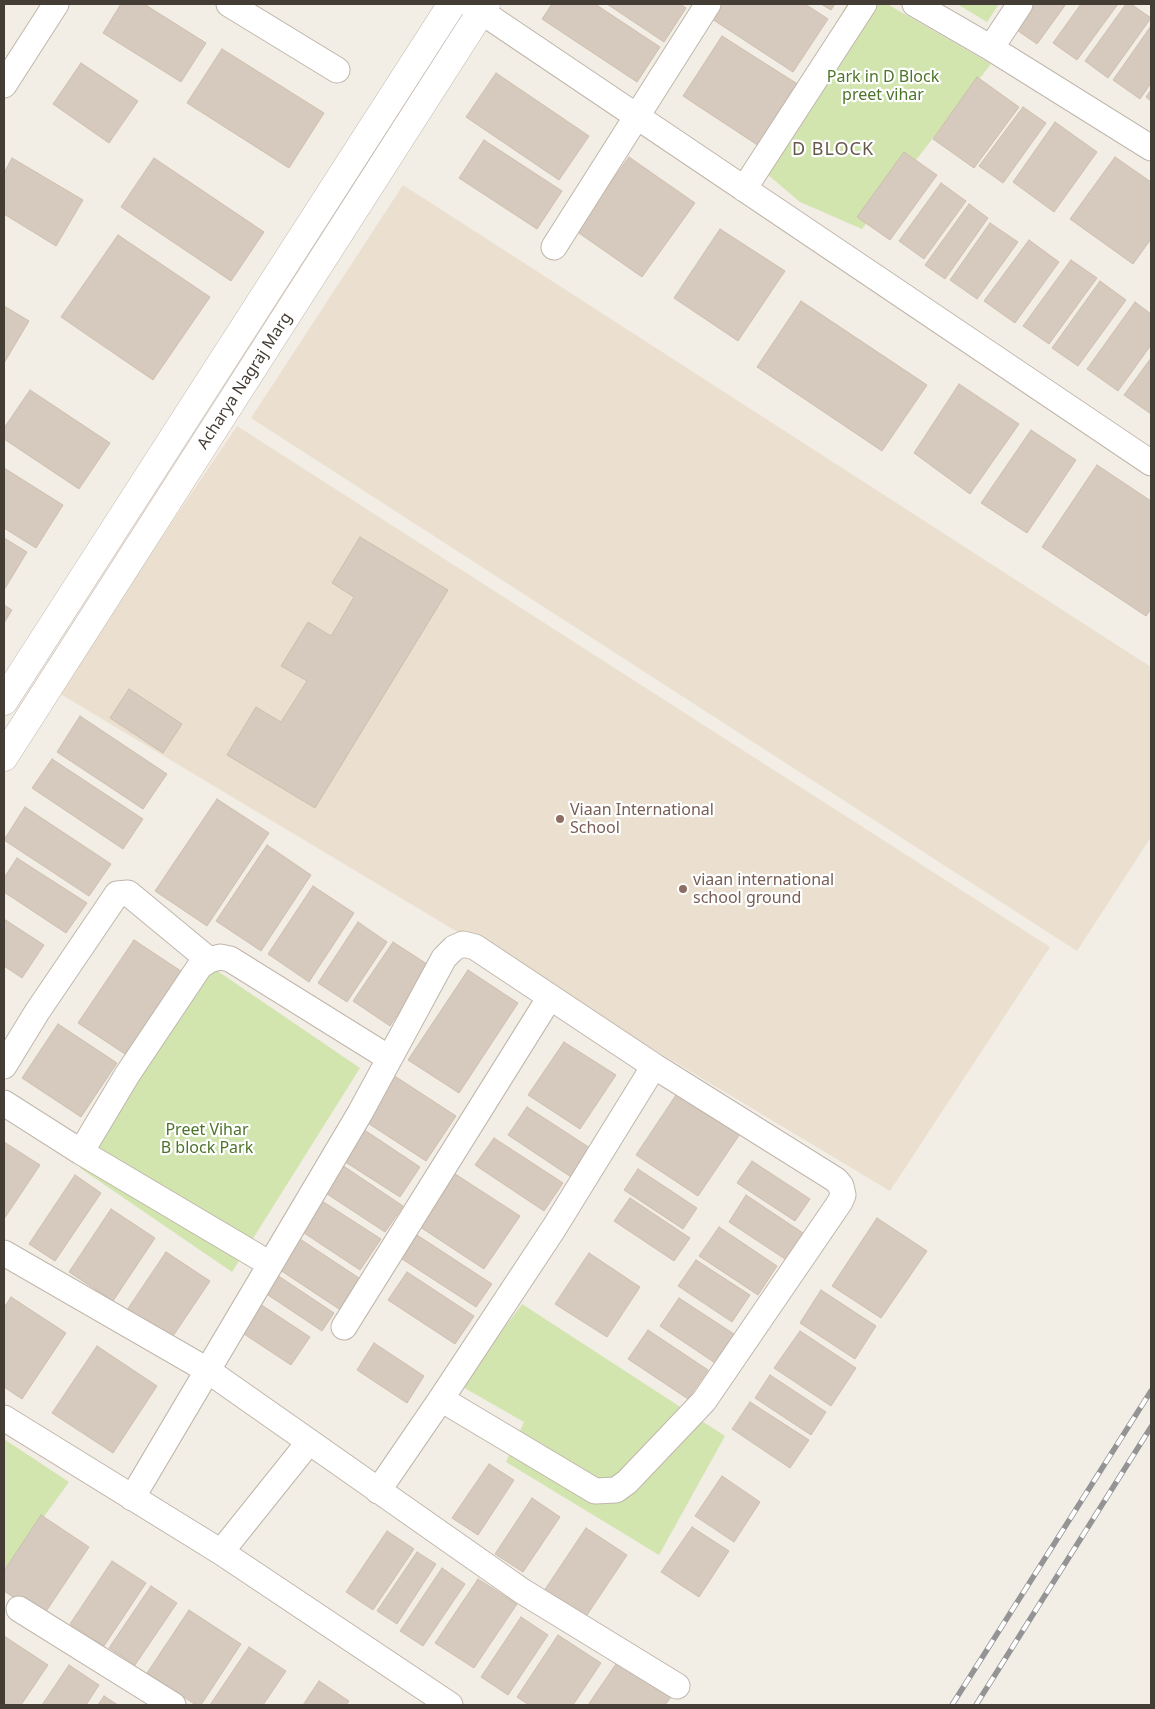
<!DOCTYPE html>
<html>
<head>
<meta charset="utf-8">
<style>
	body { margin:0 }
	#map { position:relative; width:1155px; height:1709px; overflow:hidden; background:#f2ede5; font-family:"Noto Sans",sans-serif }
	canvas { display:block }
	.frame { position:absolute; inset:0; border:5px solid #443d35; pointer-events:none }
</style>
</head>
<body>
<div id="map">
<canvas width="1155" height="1709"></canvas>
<div class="frame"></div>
</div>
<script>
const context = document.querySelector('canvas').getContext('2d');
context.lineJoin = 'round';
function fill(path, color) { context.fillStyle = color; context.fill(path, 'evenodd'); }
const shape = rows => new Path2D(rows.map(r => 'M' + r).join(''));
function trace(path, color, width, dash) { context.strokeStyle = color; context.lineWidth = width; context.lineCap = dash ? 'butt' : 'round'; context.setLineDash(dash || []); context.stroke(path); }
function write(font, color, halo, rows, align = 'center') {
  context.font = font + ' "Noto Sans",sans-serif'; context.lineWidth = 4.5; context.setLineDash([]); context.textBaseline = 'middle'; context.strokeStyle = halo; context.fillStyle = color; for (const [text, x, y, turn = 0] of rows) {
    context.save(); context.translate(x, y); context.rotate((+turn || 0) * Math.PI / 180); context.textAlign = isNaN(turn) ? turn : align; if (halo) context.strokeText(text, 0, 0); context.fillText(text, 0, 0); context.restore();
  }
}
fill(shape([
	[403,185,1151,667,1151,837,1077,951,251,418],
	[237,426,1050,947,890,1191,57,692]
]), '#ebe0cf');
fill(shape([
	[847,4,887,4,991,64,862,229,800,202,754,163],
	[957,4,999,4,987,22],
	[213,968,360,1068,232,1272,80,1168],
	[522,1304,725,1436,659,1555,506,1462,524,1422,461,1386],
	[4,1439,69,1482,4,1572]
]), '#d2e5af');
const building = shape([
	[121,4,144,4,206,43,181,82,103,33,121,4],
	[552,4,595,4,660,47,637,82,542,19,552,4],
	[607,4,680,4,686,8,664,42,607,4],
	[722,4,805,4,828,19,793,72,712,19,722,4],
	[821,4,835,4,831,10,821,4],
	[1028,4,1066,4,1037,44,1011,26,1028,4],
	[1081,4,1118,4,1077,60,1053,43,1081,4],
	[1126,4,1131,4,1151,18,1108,78,1085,61,1126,4],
	[1151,26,1151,83,1140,99,1113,80,1151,26],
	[722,36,799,85,759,146,683,96,722,36],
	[222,49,324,113,289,168,187,103,222,49],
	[81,63,138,101,109,143,53,104,81,63],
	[496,73,589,136,559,180,466,117,496,73],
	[977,77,1019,107,974,168,933,139,977,77],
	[1151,90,1151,101,1146,97,1151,90],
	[1023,107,1046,123,1003,183,979,166,1023,107],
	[1055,122,1097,152,1054,212,1013,182,1055,122],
	[484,140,562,191,537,229,459,178,484,140],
	[904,152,937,175,890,240,857,217,904,152],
	[629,157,695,203,642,277,576,231,629,157],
	[1115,157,1151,182,1151,239,1133,264,1070,219,1115,157],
	[12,158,83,200,56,246,4,214,4,173,12,158],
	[154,158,264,232,231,281,121,207,154,158],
	[941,183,966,201,924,259,899,241,941,183],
	[969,204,988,218,945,279,925,265,969,204],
	[990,223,1018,242,977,299,950,280,990,223],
	[720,229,785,271,738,341,674,298,720,229],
	[118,235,210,297,153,380,61,317,118,235],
	[1029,240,1059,262,1015,323,984,301,1029,240],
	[1071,260,1097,278,1049,344,1023,326,1071,260],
	[1100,281,1126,300,1078,366,1052,348,1100,281],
	[801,301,927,385,882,451,757,367,801,301],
	[1135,302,1151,314,1151,345,1118,391,1087,369,1135,302],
	[4,306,29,321,4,363,4,306],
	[1151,358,1151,414,1124,395,1151,358],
	[959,384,1019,424,970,494,914,453,959,384],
	[30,390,110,443,79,489,4,439,4,428,30,390],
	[1031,430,1076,460,1027,533,981,503,1031,430],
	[1097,465,1151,501,1151,609,1146,616,1042,547,1097,465],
	[4,468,63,505,36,548,4,528,4,468],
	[360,537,448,590,315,808,227,755,256,707,281,722,307,681,281,666,308,622,331,636,354,597,332,583,360,537],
	[4,538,27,552,4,590,4,538],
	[4,605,12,610,4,623,4,605],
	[129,689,182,724,163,753,110,718,129,689],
	[80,716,167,774,143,809,57,752,80,716],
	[52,759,143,819,123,849,32,788,52,759],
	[217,799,269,833,207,926,155,891,217,799],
	[25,807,111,864,89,896,4,840,25,807],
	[267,845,311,875,261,951,216,921,267,845],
	[17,858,87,903,66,933,4,892,4,878,17,858],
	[313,886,354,913,309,982,268,954,313,886],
	[4,919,44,945,22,978,4,966,4,919],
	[358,922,387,942,347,1002,318,983,358,922],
	[134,940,190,977,134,1060,78,1023,134,940],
	[393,942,430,966,390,1026,353,1001,393,942],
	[468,970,518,1003,459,1093,408,1060,468,970],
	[58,1024,117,1063,81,1117,22,1078,58,1024],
	[564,1042,616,1075,580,1129,528,1095,564,1042],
	[390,1073,456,1116,426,1161,360,1118,390,1073],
	[680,1089,742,1131,698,1196,636,1155,680,1089],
	[527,1107,590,1148,571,1177,508,1135,527,1107],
	[360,1127,420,1167,400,1197,339,1158,360,1127],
	[494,1138,563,1183,544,1211,475,1165,494,1138],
	[4,1142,40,1165,4,1219,4,1142],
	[752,1161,810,1199,795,1221,737,1183,752,1161],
	[339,1163,403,1206,385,1232,321,1190,339,1163],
	[638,1169,697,1208,683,1229,624,1190,638,1169],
	[449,1170,520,1216,484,1269,414,1223,449,1170],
	[75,1175,101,1193,55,1261,29,1244,75,1175],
	[746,1195,806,1235,788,1261,729,1222,746,1195],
	[630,1198,690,1238,674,1261,614,1221,630,1198],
	[319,1199,381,1239,360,1270,298,1229,319,1199],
	[111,1209,155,1238,113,1301,69,1272,111,1209],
	[877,1218,927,1251,881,1318,832,1286,877,1218],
	[719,1227,777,1266,758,1295,699,1256,719,1227],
	[294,1235,362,1280,342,1311,274,1266,294,1235],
	[417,1235,492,1284,476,1307,402,1259,417,1235],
	[166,1252,210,1281,171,1339,127,1310,166,1252],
	[589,1253,640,1287,607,1337,555,1304,589,1253],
	[696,1260,750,1295,732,1322,678,1286,696,1260],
	[407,1272,474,1316,455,1344,388,1300,407,1272],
	[274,1273,334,1313,322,1331,262,1291,274,1273],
	[821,1290,876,1326,855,1359,800,1323,821,1290],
	[11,1297,66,1333,22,1399,4,1387,4,1308,11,1297],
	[679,1298,737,1336,718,1365,660,1326,679,1298],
	[257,1302,310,1337,291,1365,238,1330,257,1302],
	[648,1330,708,1370,688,1399,628,1359,648,1330],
	[800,1331,856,1368,831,1406,774,1368,800,1331],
	[374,1343,424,1376,407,1403,357,1370,374,1343],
	[97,1346,157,1386,113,1453,52,1413,97,1346],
	[770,1375,826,1412,811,1435,755,1398,770,1375],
	[750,1402,809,1440,790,1468,732,1429,750,1402],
	[489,1464,514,1480,478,1535,452,1518,489,1464],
	[722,1476,760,1502,734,1542,695,1516,722,1476],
	[532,1498,560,1517,523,1572,495,1554,532,1498],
	[41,1515,89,1547,43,1616,4,1591,4,1571,41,1515],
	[692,1527,729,1551,699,1597,661,1572,692,1527],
	[586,1528,627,1555,585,1618,544,1591,586,1528],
	[387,1531,414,1549,373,1610,346,1592,387,1531],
	[417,1552,436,1564,397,1624,377,1611,417,1552],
	[112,1561,146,1583,104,1646,70,1624,112,1561],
	[442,1568,465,1584,423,1646,400,1631,442,1568],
	[478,1579,517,1604,474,1668,435,1643,478,1579],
	[151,1586,177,1603,135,1665,109,1648,151,1586],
	[189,1610,241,1644,201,1705,196,1705,147,1673,189,1610],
	[521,1617,548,1635,508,1695,481,1677,521,1617],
	[558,1635,601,1663,573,1705,529,1705,517,1697,558,1635],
	[4,1636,48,1665,21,1705,4,1705,4,1636],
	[249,1647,286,1671,263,1705,210,1705,249,1647],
	[618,1661,671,1697,665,1705,588,1705,618,1661],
	[69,1665,99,1685,86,1705,42,1705,69,1665],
	[319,1681,349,1701,346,1705,303,1705,319,1681],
	[104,1696,118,1705,98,1705,104,1696]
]);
fill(building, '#d6cabe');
trace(building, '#cebeae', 1);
const minor = shape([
	[229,4,337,70],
	[470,4,1151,463],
	[915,4,991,48,1151,148],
	[991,48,1020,4],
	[4,85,56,4],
	[744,189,864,4],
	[554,247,708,4],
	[4,1066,37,1012,117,894,128,893,209,960],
	[4,1103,81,1152,270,1264],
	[81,1152,127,1075,200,966,209,960,220,957,230,959,389,1058],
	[4,1253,207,1370,522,1591,677,1686],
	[344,1327,550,997],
	[4,1418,221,1552,450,1705],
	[378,1491,441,1399,554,1228,654,1066],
	[132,1498,360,1113,444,958,454,948,463,944,475,947,654,1066,836,1180,841,1186,843,1195,840,1202,704,1401,627,1482,616,1490,595,1491,441,1399],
	[221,1552,309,1442],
	[19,1609,173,1705]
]);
const tertiary = shape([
	[4,701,452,4],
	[4,757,486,4]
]);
trace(minor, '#c0b6ab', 27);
trace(tertiary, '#c0b6ab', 29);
trace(minor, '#fff', 25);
trace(tertiary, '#fff', 28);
const rail = shape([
	[952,1705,1151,1391],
	[976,1705,1151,1427]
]);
trace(rail, '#949494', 5.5);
trace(rail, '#fff', 4, [11]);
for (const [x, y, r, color] of [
	[560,819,5,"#8d6e63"],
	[683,889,5,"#8d6e63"]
]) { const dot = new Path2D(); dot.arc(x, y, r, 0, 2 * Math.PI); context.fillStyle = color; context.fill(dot); trace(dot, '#fff', 2); }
write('16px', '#4d742a', '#fff', [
	["Park in D Block",883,77],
	["preet vihar",883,95],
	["Preet Vihar",207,1130],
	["B block Park",207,1148]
]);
write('16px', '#443d35', '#fff', [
	["Acharya Nagraj Marg",245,381,-57]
]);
write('16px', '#785e54', '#fff', [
	["Viaan International",570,810],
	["School",570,828],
	["viaan international",693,880],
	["school ground",693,898]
], 'left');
context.letterSpacing = '1px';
write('18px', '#66594c', '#fff', [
	["D BLOCK",833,150]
]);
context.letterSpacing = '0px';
</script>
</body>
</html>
